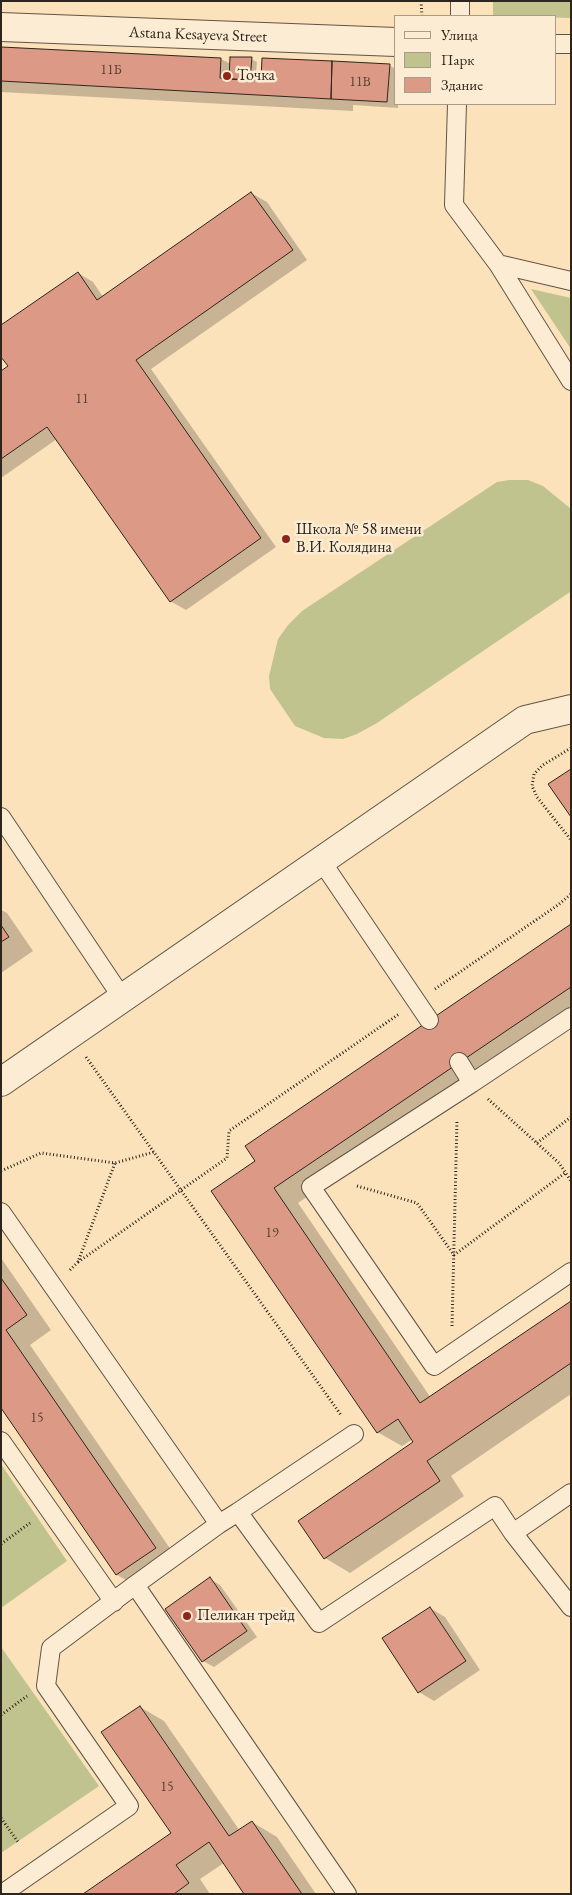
<!DOCTYPE html>
<html>
<head>
<meta charset="utf-8">
<style>
	body { margin:0 }
	#map { position:relative; width:572px; height:1895px; overflow:hidden; background:#fbe2bb; font-family:"EB Garamond",serif }
	canvas { display:block }
	.frame { position:absolute; inset:0; border:2px solid #2e251c; pointer-events:none }
	.legend { position:absolute; left:394px; top:15px; width:162px; height:90px; box-sizing:border-box; background:#fcecd3; border:1px solid #aa9c8a; margin:0; padding:6px 9px; list-style:none; font-size:15px; color:#2e251c }
	.legend li { display:flex; align-items:center; gap:10px; height:25px }
	.legend b { width:25px; border:1px solid #aa9c8a }
</style>
</head>
<body>
<div id="map">
<canvas width="572" height="1895"></canvas>
<div class="frame"></div>
<ul class="legend">
<li><b style="height:6px;background:#fcecd3"></b>Улица</li>
<li><b style="height:14px;background:#c1c38e"></b>Парк</li>
<li><b style="height:14px;background:#dc9986"></b>Здание</li>
</ul>
</div>
<script>
const context = document.querySelector('canvas').getContext('2d');
context.lineJoin = 'round';
function fill(path, color) { context.fillStyle = color; context.fill(path, 'evenodd'); }
const shape = rows => new Path2D(rows.map(r => 'M' + r).join(''));
function trace(path, color, width, dash) { context.strokeStyle = color; context.lineWidth = width; context.lineCap = dash ? 'butt' : 'round'; context.setLineDash(dash || []); context.stroke(path); }
function write(font, color, halo, rows, align = 'center') {
  context.font = font + ' "EB Garamond",serif'; context.lineWidth = 5; context.setLineDash([]); context.textBaseline = 'middle'; context.strokeStyle = halo; context.fillStyle = color; for (const [text, x, y, turn = 0] of rows) {
    context.save(); context.translate(x, y); context.rotate((+turn || 0) * Math.PI / 180); context.textAlign = isNaN(turn) ? turn : align; if (halo) context.strokeText(text, 0, 0); context.fillText(text, 0, 0); context.restore();
  }
}
fill(shape([
	[493,1,571,1,571,18,493,16],
	[531,289,571,298,571,349],
	[509,480,528,480,543,486,571,509,570,592,377,723,357,734,343,739,324,738,295,726,270,689,269,676,278,639,288,625,302,611,497,482],
	[1,1464,67,1561,1,1608],
	[1,1647,99,1786,1,1853]
]), '#c1c38e');
fill(shape([
	[1,49,221,59,231,64,251,59,257,62,255,81,390,66,396,69,396,104,398,104,398,108,353,105,353,111,1,92],
	[251,193,267,202,307,260,151,369,276,547,186,610,170,601,57,439,1,478,1,372,9,367,78,273,93,282,103,297],
	[1,910,7,913,33,951,1,973],
	[571,926,571,1017,298,1203,431,1398,571,1303,571,1394,451,1476,464,1496,350,1573,325,1558,300,1521,415,1442,413,1439,402,1446,377,1432,257,1161],
	[1,1258,51,1330,30,1345,180,1563,142,1589,117,1575,1,1406],
	[210,1579,220,1585,257,1637,214,1667,203,1661],
	[430,1608,445,1617,480,1670,434,1701,419,1692],
	[140,1707,164,1721,240,1831,252,1822,277,1837,316,1894,246,1894,224,1863,200,1879,210,1894,85,1894,173,1834]
]), '#0003');
const building = shape([
	[1,47,221,58,220,78,229,79,261,80,262,58,332,61,331,99,1,81,1,47],
	[230,57,252,57,250,80,229,79,230,57],
	[332,61,390,64,387,102,331,99,332,61],
	[251,192,293,250,136,360,261,538,170,602,47,427,1,459,1,371,8,366,1,357,1,325,78,272,97,300,251,192],
	[571,769,571,817,548,784,571,769],
	[571,924,571,987,274,1188,420,1403,571,1301,571,1363,427,1461,440,1481,324,1559,298,1521,413,1442,398,1419,377,1433,211,1191,255,1161,245,1146,571,924],
	[1,925,9,937,1,942,1,925],
	[1,1278,27,1315,6,1330,156,1548,116,1575,1,1408,1,1278],
	[210,1577,247,1631,202,1662,165,1609,210,1577],
	[430,1607,466,1661,418,1693,382,1638,430,1607],
	[140,1706,229,1836,252,1821,302,1894,244,1894,209,1842,176,1865,189,1883,174,1894,83,1894,171,1833,101,1732,140,1706]
]);
fill(building, '#dc9986');
trace(building, '#2e251c', 1);
const service = shape([
	[460,16,460,1],
	[556,44,571,44],
	[457,104,454,205,498,264,571,381],
	[498,264,571,281],
	[1,817,123,999],
	[322,862,429,1020],
	[459,1062,472,1083,571,1017],
	[472,1083,311,1187,434,1366,571,1272],
	[1,1212,219,1524,135,1585,347,1894],
	[1,1441,114,1602],
	[238,1512,354,1434],
	[219,1524,238,1512,319,1623,495,1506,513,1533,571,1493],
	[513,1533,571,1607],
	[2,1894,129,1806,46,1686,51,1648,135,1585]
]);
const minor = shape([
	[1,27,396,42],
	[1,1082,525,720,571,709]
]);
trace(service, '#615444', 20);
trace(minor, '#615444', 30);
trace(shape([
	[421,1,422,16],
	[571,748,543,765,534,774,532,786,537,797,571,840],
	[435,989,558,905,571,894],
	[86,1057,341,1415],
	[488,1099,559,1163,571,1181],
	[537,1143,571,1117],
	[1,1171,41,1153,115,1163,154,1152],
	[357,1186,417,1203,454,1255,565,1173],
	[78,1262,227,1158,229,1131,399,1014],
	[70,1270,78,1262,115,1163],
	[452,1326,457,1120],
	[1,1544,30,1523],
	[1,1715,27,1696],
	[1,1818,18,1842]
]), '#2e251c', 3, [1, 2.5]);
trace(service, '#fcecd3', 18);
trace(minor, '#fcecd3', 28);
for (const [x, y, r, color] of [
	[227,76,5,"#8f2418"],
	[286,539,5,"#8f2418"],
	[187,1616,5,"#8f2418"]
]) { const dot = new Path2D(); dot.arc(x, y, r, 0, 2 * Math.PI); context.fillStyle = color; context.fill(dot); trace(dot, '#fcecd3', 2); }
write('14px', '#5a4236', null, [
	["11Б",111,70],
	["11В",360,82],
	["11",82,399],
	["19",272,1233],
	["15",37,1418],
	["15",167,1787]
]);
write('16px', '#2e251c', '#fcecd3', [
	["Astana Kesayeva Street",198,35,2]
]);
write('16px', '#2e251c', '#fcecd3', [
	["Точка",237,76],
	["Школа № 58 имени",296,530],
	["В.И. Колядина",296,548],
	["Пеликан трейд",197,1616]
], 'left');
</script>
</body>
</html>
